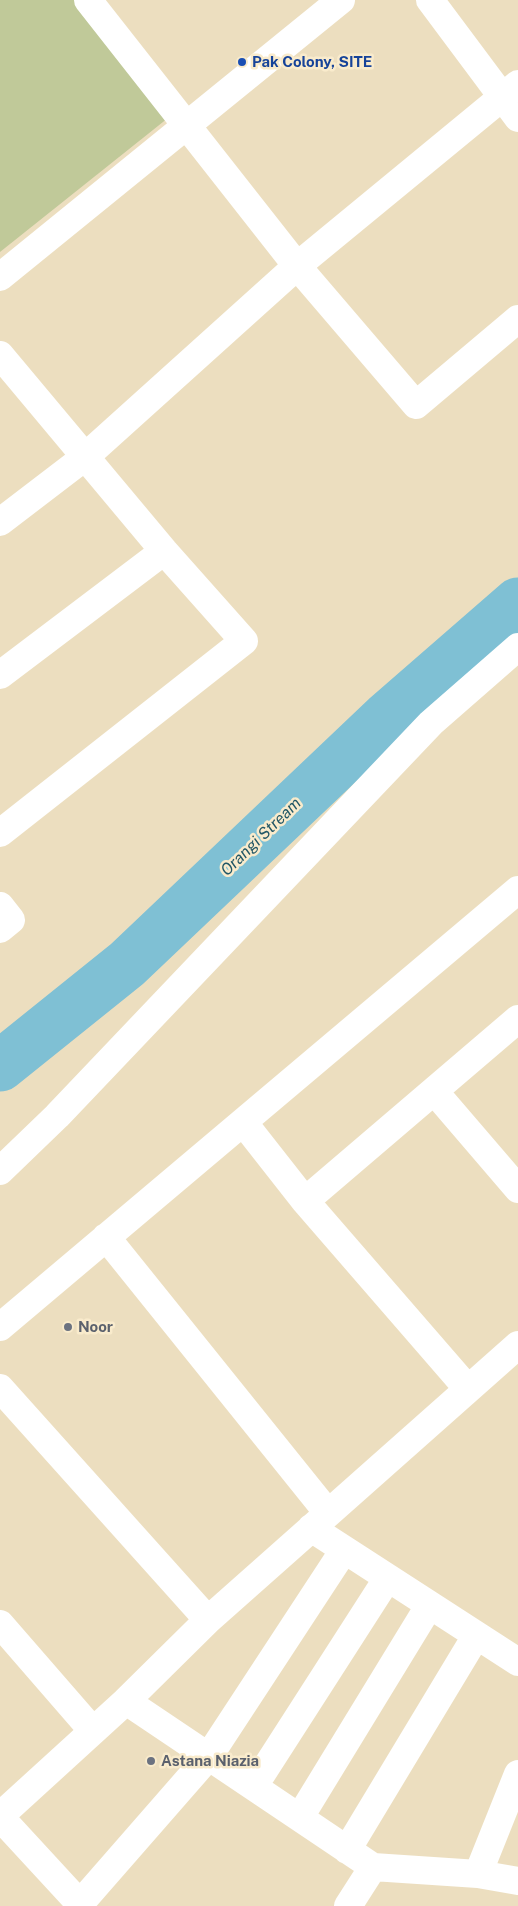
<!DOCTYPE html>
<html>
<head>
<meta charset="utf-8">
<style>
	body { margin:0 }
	canvas { display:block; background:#ecdebf }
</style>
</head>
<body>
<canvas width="518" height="1906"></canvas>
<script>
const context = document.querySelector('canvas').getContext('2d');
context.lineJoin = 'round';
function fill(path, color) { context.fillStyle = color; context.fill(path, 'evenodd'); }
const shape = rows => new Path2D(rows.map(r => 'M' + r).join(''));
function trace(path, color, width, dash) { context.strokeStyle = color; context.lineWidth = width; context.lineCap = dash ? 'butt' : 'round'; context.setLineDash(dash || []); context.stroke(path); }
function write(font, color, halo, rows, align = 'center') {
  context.font = font + ' "Public Sans",sans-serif'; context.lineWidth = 5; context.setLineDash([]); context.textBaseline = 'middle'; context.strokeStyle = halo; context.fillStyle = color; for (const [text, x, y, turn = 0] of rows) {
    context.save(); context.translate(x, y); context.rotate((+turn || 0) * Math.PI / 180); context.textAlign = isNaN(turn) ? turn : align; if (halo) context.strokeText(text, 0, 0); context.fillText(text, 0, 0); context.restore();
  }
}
fill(shape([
	[0,0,81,0,173,114,0,252]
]), '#c0c999');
trace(shape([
	[0,1066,127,964,387,717,518,603]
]), '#7fc0d4', 51);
trace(shape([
	[88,0,297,266,416,405,518,319],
	[430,0,518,118],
	[0,277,341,0],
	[0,355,164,551,244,641,0,833],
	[0,522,85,457,297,266,518,84],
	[0,675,164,551],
	[0,906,11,920,0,929],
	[434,1091,518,1189],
	[243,1122,305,1201,468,1389],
	[0,1171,57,1116,431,723,518,647],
	[305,1201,518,1019],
	[106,1237,328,1513],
	[0,1327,518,890],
	[0,1388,208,1620],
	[311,1528,518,1662],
	[0,1624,93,1731],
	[126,1701,373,1867,478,1874,518,1881],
	[254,1786,387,1579],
	[0,1816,126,1701,208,1620,518,1345],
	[0,1817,82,1906],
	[300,1817,429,1606],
	[347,1850,476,1636],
	[478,1874,518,1774],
	[78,1906,209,1756,344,1550],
	[348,1906,373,1867]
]), '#fff', 28);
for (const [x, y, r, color] of [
	[242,62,5,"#1a4fb4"],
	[68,1327,5,"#6b7280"],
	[151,1761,5,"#6b7280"]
]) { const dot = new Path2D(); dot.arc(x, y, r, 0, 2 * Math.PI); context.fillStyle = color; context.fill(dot); trace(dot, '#f9ebcc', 2); }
write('bold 15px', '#164399', '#f9ebcc', [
	["Pak Colony, SITE",252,62]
], 'left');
write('bold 15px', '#5b616d', '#f9ebcc', [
	["Noor",78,1327],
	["Astana Niazia",161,1761]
], 'left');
write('italic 16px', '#225766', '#f9ebcc', [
	["Orangi Stream",261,837,-44]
]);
</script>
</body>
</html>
